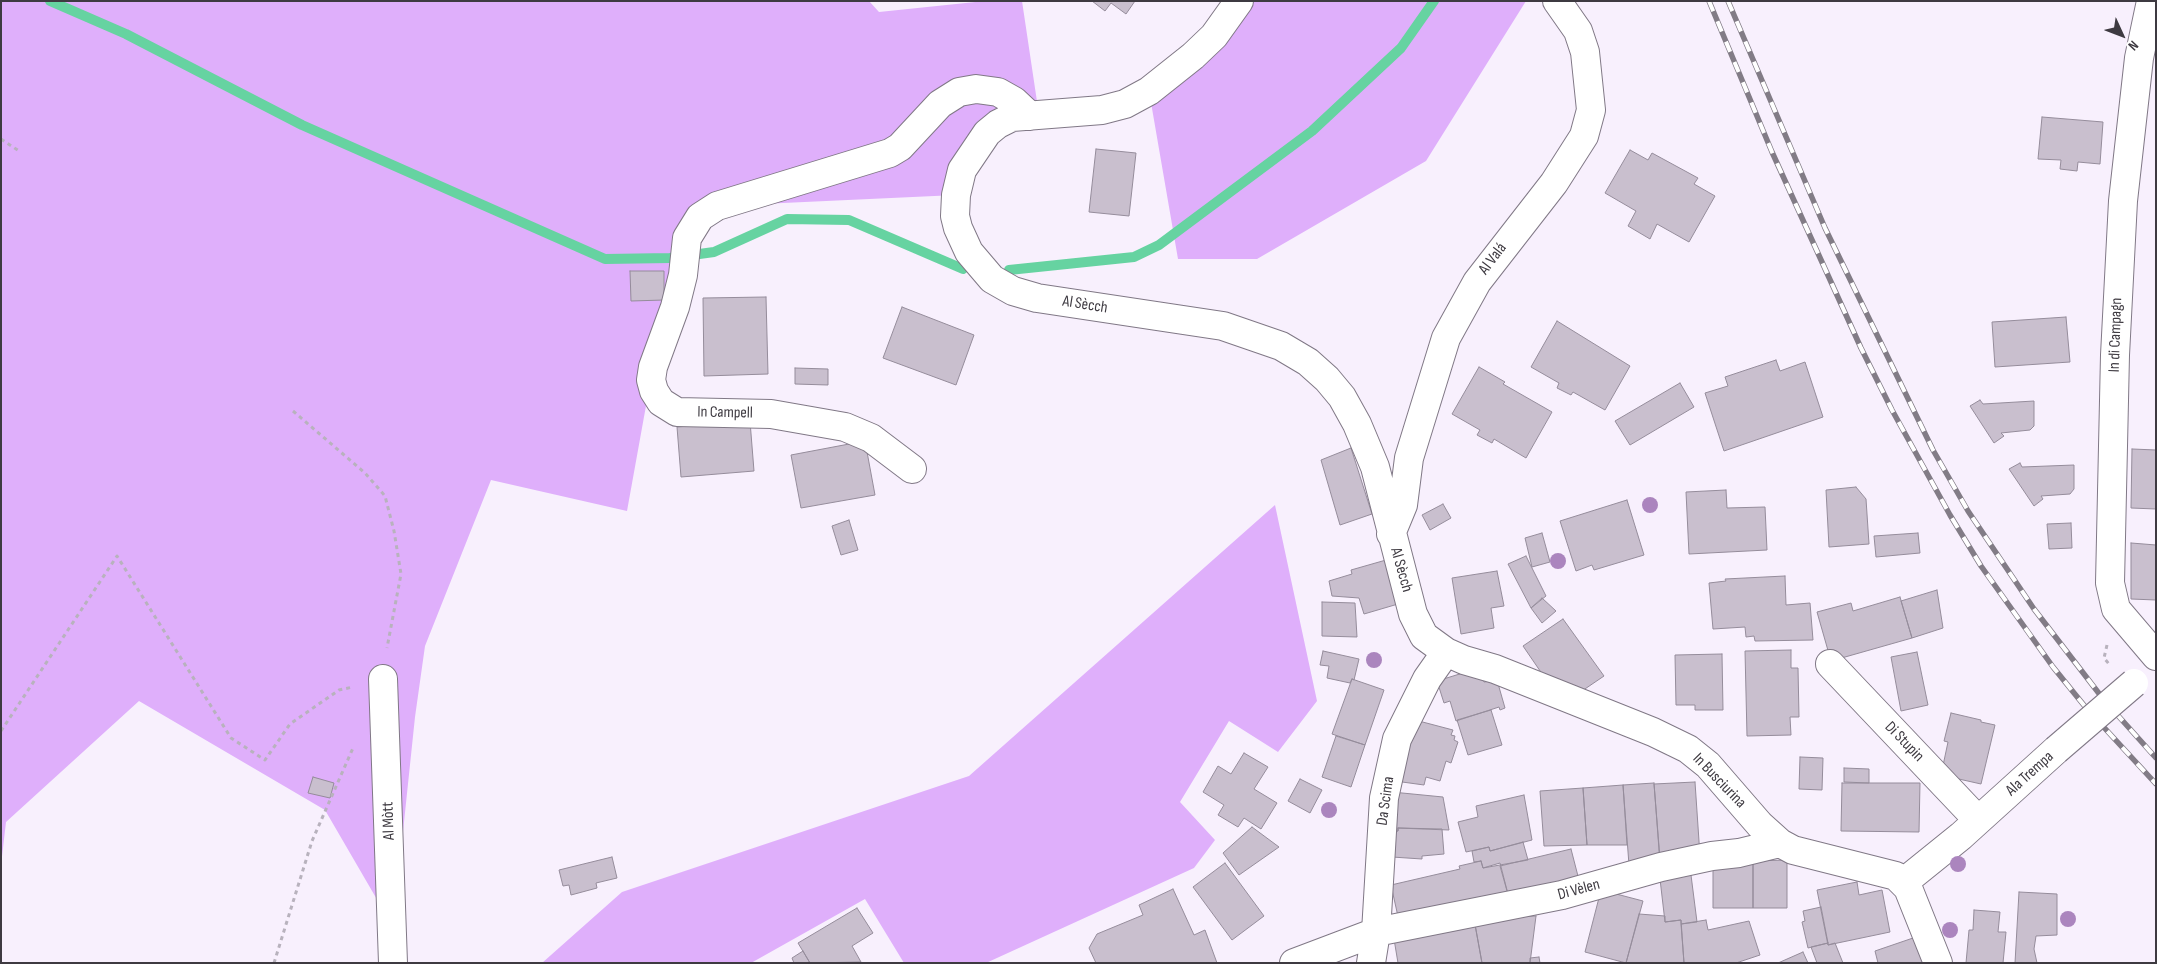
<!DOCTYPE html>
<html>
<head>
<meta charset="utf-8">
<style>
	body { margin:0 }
	#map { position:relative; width:2157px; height:964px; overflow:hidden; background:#f8f0fd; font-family:"Sofia Sans Condensed",sans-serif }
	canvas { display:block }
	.frame { position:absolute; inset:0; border:2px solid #3e3a41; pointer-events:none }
	.north { position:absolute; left:2097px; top:10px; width:50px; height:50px; -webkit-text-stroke:4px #fff; paint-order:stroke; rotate:133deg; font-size:14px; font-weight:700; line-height:20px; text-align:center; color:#3e3a41 }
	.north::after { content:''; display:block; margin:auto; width:18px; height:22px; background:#3e3a41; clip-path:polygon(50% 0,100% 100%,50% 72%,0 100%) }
</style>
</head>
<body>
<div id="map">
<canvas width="2157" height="964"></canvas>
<div class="frame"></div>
<div class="north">N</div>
</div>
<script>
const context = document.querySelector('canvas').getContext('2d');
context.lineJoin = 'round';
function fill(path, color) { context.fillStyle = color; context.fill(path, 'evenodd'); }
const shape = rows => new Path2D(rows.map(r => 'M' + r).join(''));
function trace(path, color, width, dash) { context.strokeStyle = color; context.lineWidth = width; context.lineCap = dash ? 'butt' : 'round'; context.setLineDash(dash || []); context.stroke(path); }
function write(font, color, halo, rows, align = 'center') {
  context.font = font + ' "Sofia Sans Condensed",sans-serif'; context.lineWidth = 4.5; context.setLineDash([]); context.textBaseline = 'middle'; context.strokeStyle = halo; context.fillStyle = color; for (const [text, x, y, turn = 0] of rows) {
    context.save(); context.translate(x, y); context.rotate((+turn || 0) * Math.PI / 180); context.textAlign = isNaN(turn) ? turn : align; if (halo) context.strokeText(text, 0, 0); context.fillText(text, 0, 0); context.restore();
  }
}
fill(shape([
	[1,1,869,1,879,12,985,1,1022,1,1039,115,1012,117,956,195,718,206,700,217,653,367,627,511,491,480,425,646,415,717,393,927,325,810,139,701,6,822,1,865],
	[1239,1,1526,1,1426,161,1257,259,1178,259,1149,91],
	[1275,505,1317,701,1278,752,1229,721,1180,802,1215,840,1194,868,986,963,904,963,865,899,751,963,542,963,622,892,969,776]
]), '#dfaffb');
trace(shape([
	[50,1,126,34,302,125,605,259,670,258,714,252,787,219,849,220,963,269],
	[1009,270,1134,257,1159,245,1312,131,1401,48,1434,1]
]), '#66d3a1', 10);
const building = shape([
	[1092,1,1135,1,1126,14,1111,3,1105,11,1092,1],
	[2042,117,2103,122,2100,164,2078,162,2077,171,2060,169,2061,160,2038,159,2042,117],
	[1096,149,1136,153,1129,216,1089,212,1096,149],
	[1630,150,1648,160,1652,153,1698,178,1694,184,1715,196,1689,242,1657,224,1650,239,1628,226,1636,211,1605,193,1630,150],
	[630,271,664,271,664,300,631,301,630,271],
	[766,297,768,374,704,376,703,298,766,297],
	[902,307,974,335,956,385,883,358,902,307],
	[2066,317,2070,362,1995,367,1992,322,2066,317],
	[1557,321,1630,366,1605,410,1573,392,1571,395,1557,388,1559,383,1531,367,1557,321],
	[1776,360,1780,371,1805,362,1823,417,1724,451,1705,393,1728,386,1725,377,1776,360],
	[1479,367,1505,382,1503,384,1552,412,1526,458,1494,439,1492,443,1477,435,1480,430,1452,414,1479,367],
	[795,368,828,369,828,385,795,384,795,368],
	[1680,383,1694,407,1630,445,1615,421,1680,383],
	[1980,400,1983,404,2034,401,2034,426,2030,430,2001,433,2004,436,1994,443,1970,406,1980,400],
	[750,421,754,471,681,477,677,427,750,421],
	[865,441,875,495,801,508,791,455,865,441],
	[1351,448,1372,514,1340,525,1321,460,1351,448],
	[2132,449,2156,450,2156,509,2131,508,2132,449],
	[2020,463,2022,467,2074,465,2074,489,2070,494,2041,496,2043,499,2034,506,2009,469,2020,463],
	[1856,487,1866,499,1869,544,1829,547,1826,490,1856,487],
	[1726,490,1727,508,1765,507,1767,550,1689,554,1686,492,1726,490],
	[1627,500,1644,555,1594,570,1592,565,1576,571,1560,521,1627,500],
	[1443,504,1451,518,1430,530,1422,515,1443,504],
	[849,520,858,550,841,555,832,526,849,520],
	[2071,523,2072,548,2049,549,2047,524,2071,523],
	[1542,533,1550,562,1532,567,1525,538,1542,533],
	[1918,533,1920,553,1876,557,1874,536,1918,533],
	[2131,543,2156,545,2156,600,2131,599,2131,543],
	[1526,556,1546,596,1531,608,1508,564,1526,556],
	[1386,560,1398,604,1364,614,1359,598,1332,596,1329,581,1352,574,1351,570,1386,560],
	[1497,571,1504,606,1491,608,1494,628,1461,634,1452,578,1497,571],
	[1785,576,1786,605,1810,603,1813,640,1755,641,1754,636,1746,637,1745,627,1713,629,1709,583,1726,581,1725,579,1785,576],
	[1937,590,1943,628,1912,638,1901,601,1937,590],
	[1900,597,1912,638,1831,661,1817,612,1851,603,1853,611,1900,597],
	[1542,598,1556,611,1542,623,1531,608,1542,598],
	[1322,602,1355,603,1357,637,1322,636,1322,602],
	[1563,619,1604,676,1579,693,1549,684,1523,646,1563,619],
	[1791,650,1791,668,1798,668,1799,717,1790,717,1791,735,1747,736,1745,651,1791,650],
	[1323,651,1359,659,1354,680,1352,679,1350,683,1327,678,1329,666,1320,665,1323,651],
	[1917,652,1928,705,1901,711,1891,657,1917,652],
	[1722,654,1723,710,1695,710,1695,705,1676,705,1675,655,1722,654],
	[1479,668,1484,682,1497,680,1505,708,1500,710,1499,707,1456,721,1450,701,1444,703,1437,681,1479,668],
	[1352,679,1384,690,1365,745,1332,734,1352,679],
	[1491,710,1502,745,1468,755,1457,720,1491,710],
	[1951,713,1981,720,1981,722,1995,725,1981,784,1941,775,1948,742,1944,741,1951,713],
	[1415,720,1453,730,1451,735,1455,736,1454,740,1458,742,1451,763,1446,761,1440,781,1426,777,1424,785,1395,781,1415,720],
	[1336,736,1365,745,1351,787,1322,777,1336,736],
	[1244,753,1268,767,1254,789,1277,803,1261,829,1244,818,1238,827,1218,815,1224,805,1203,792,1218,766,1231,774,1244,753],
	[1800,757,1823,758,1822,790,1799,789,1800,757],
	[1844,768,1869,769,1869,783,1844,782,1844,768],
	[313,777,334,783,330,798,308,793,313,777],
	[1300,779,1322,790,1310,813,1288,801,1300,779],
	[1695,782,1700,856,1660,859,1654,784,1695,782],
	[1654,783,1660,863,1629,865,1623,785,1654,783],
	[1842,783,1920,783,1919,832,1841,831,1842,783],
	[1623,785,1627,845,1587,845,1583,788,1623,785],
	[1583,788,1587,845,1544,846,1540,791,1583,788],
	[1392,792,1443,797,1449,830,1398,828,1398,831,1393,831,1392,792],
	[1524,795,1532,840,1490,851,1489,847,1466,852,1458,822,1478,817,1476,806,1524,795],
	[1252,827,1279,847,1239,875,1223,853,1252,827],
	[1398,828,1442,829,1444,854,1422,856,1422,859,1392,857,1393,831,1398,831,1398,828],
	[1523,842,1528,860,1483,868,1481,861,1474,862,1472,851,1489,847,1490,851,1523,842],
	[1571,849,1579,880,1509,898,1500,866,1571,849],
	[612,857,617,878,596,883,597,888,571,895,569,885,563,886,559,870,612,857],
	[1787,860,1787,908,1753,908,1753,861,1787,860],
	[1481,861,1483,868,1500,863,1509,898,1399,921,1391,885,1460,869,1459,866,1481,861],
	[1713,861,1753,861,1753,908,1713,908,1713,861],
	[1225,863,1264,916,1232,940,1193,887,1225,863],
	[1691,875,1697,922,1681,924,1681,920,1665,922,1660,879,1691,875],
	[1857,882,1859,895,1882,890,1890,932,1828,945,1817,890,1857,882],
	[1173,889,1194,935,1205,930,1217,963,1096,963,1089,948,1097,934,1143,915,1139,905,1173,889],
	[1601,890,1643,901,1626,963,1585,952,1601,890],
	[2019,892,2057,894,2057,935,2036,936,2034,949,2037,963,2015,963,2019,892],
	[1821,907,1828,943,1808,948,1802,922,1805,921,1803,911,1821,907],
	[857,908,873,933,852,946,861,962,810,963,798,943,857,908],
	[1974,910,2000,912,1998,932,2006,932,2003,963,1966,963,1969,930,1973,930,1974,910],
	[1639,914,1665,916,1665,922,1681,920,1684,963,1626,963,1639,914],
	[1536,916,1530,963,1482,963,1474,919,1536,916],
	[1474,919,1482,963,1398,963,1393,933,1474,919],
	[1706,920,1708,930,1749,921,1760,955,1736,963,1684,963,1681,924,1706,920],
	[1916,937,1924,963,1878,963,1875,951,1916,937],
	[1828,943,1828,945,1835,943,1843,963,1817,963,1811,947,1828,943],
	[803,951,810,963,794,963,792,958,803,951],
	[1803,952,1808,963,1778,963,1803,952],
	[1539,957,1540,963,1530,963,1530,958,1539,957]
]);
fill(building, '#c9bfce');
trace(building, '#958c9b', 1);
const minor = shape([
	[1239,1,1214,36,1193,56,1149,91,1125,104,1102,110,1012,117,998,124,987,133,962,170,956,195,955,216,958,228,969,252,992,279,1013,291,1037,298,1223,326,1281,346,1308,362,1327,379,1342,397,1357,424,1375,467,1413,614,1424,636,1446,652,1464,660,1495,669,1653,732,1688,749,1708,765,1760,825,1780,843,1793,850,1896,876,1908,888,1938,963],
	[2151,1,2139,58,2123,201,2115,355,2110,583,2116,609,2156,656],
	[912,469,871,438,845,427,771,414,677,412,661,402,654,391,651,380,653,367,675,307,683,275,687,238,700,217,717,206,890,153,900,147,940,104,959,92,976,89,998,92,1014,101,1030,116],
	[1391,534,1403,505,1409,458,1446,338,1477,282,1554,183,1584,136,1591,110,1585,52,1578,31,1557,1],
	[1830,664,1978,820],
	[383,679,393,963],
	[1904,882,1961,836,2056,750],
	[1294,963,1376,932,1562,895,1661,867,1712,856,1739,853,1780,843],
	[1371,963,1376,932,1384,798,1397,739,1427,679,1446,652]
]);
trace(minor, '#807886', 30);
trace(shape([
	[1,139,19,151],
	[293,411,365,473,385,496,394,531,401,574,387,648],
	[2107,645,2104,658,2109,664],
	[1,731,117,556,231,738,265,760,290,724,339,690,353,687],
	[274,963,312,841,353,748]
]), '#b8b2bd', 3, [4, 4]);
trace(minor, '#fff', 28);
const rail = shape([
	[1709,1,1772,152,1861,348,1892,410,1950,515,1981,566,2053,667,2087,709,2156,784],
	[1728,1,1825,228,1933,450,1968,511,2034,609,2104,700,2156,758]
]);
trace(rail, '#827c86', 5.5);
trace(rail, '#fff', 4, [11]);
const minorBridge = shape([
	[2056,750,2134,683]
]);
trace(minorBridge, '#807886', 30, []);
trace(minorBridge, '#fff', 28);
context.fillStyle = '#ab85be';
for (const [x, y] of [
	[1650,505],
	[1558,561],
	[1374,660],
	[1329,810],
	[1958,864],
	[2068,919],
	[1950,930]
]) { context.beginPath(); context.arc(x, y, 8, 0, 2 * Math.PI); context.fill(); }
write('16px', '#3e3a41', '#fff', [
	["Al Valá",1493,259,-53],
	["Al Sècch",1085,305,9],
	["In di Campagn",2116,335,-88],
	["In Campell",725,413,1],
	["Al Sècch",1401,570,74],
	["Di Stupin",1904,742,46],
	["Ala Trempa",2030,774,-42],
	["In Busciurina",1719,781,46],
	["Da Scima",1386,801,-82],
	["Al Mòtt",389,821,-92],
	["Di Vèlen",1579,890,-15]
]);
</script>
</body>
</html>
